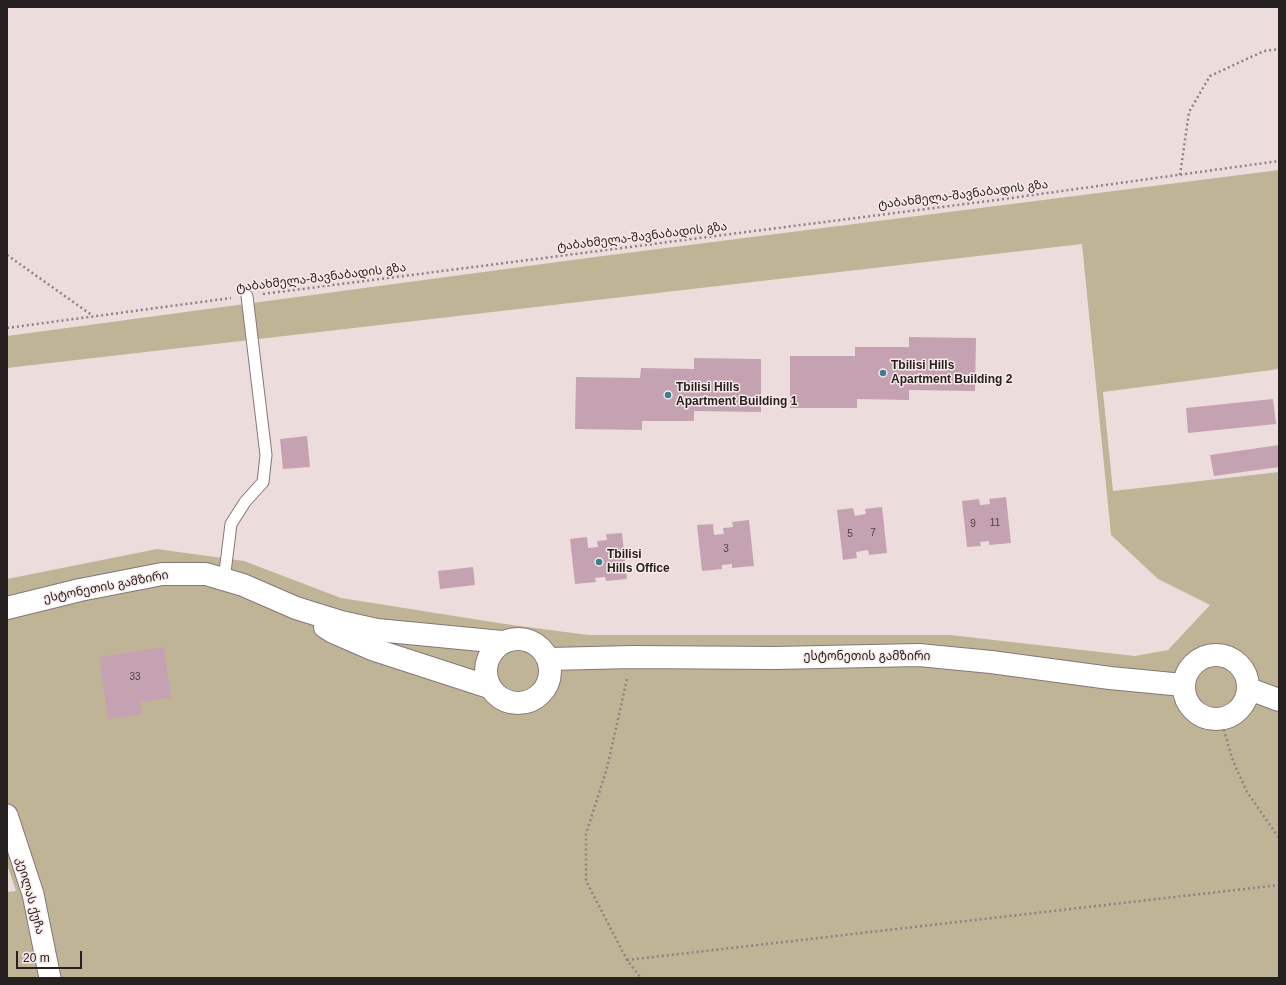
<!DOCTYPE html>
<html>
<head>
<meta charset="utf-8">
<style>
	body { margin:0 }
	#map { position:relative; width:1286px; height:985px; overflow:hidden; background:#ecdddc; font-family:Helvetica,sans-serif }
	canvas { display:block }
	.frame { position:absolute; inset:0; border:8px solid #262120; pointer-events:none }
	.scale { position:absolute; left:16px; top:951px; width:66px; height:18px; box-sizing:border-box; border:2px solid #262120; border-top:0; padding-left:5px; font-size:12px; line-height:14px; white-space:nowrap; color:#262120; -webkit-text-stroke:3px #f9eae9; paint-order:stroke }
</style>
</head>
<body>
<div id="map">
<canvas width="1286" height="985"></canvas>
<div class="frame"></div>
<div class="scale">20 m</div>
</div>
<script>
const context = document.querySelector('canvas').getContext('2d');
context.lineJoin = 'round';
function fill(path, color) { context.fillStyle = color; context.fill(path, 'evenodd'); }
const shape = rows => new Path2D(rows.map(r => 'M' + r).join(''));
function trace(path, color, width, dash) { context.strokeStyle = color; context.lineWidth = width; context.lineCap = dash ? 'butt' : 'round'; context.setLineDash(dash || []); context.stroke(path); }
function write(font, color, halo, rows, align = 'center') {
  context.font = font + ' Helvetica,"Noto Sans Georgian",sans-serif'; context.lineWidth = 3; context.setLineDash([]); context.textBaseline = 'middle'; context.strokeStyle = halo; context.fillStyle = color; for (const [text, x, y, turn = 0] of rows) {
    context.save(); context.translate(x, y); context.rotate((+turn || 0) * Math.PI / 180); context.textAlign = isNaN(turn) ? turn : align; if (halo) context.strokeText(text, 0, 0); context.fillText(text, 0, 0); context.restore();
  }
}
fill(shape([
	[1279,170,1279,369,1103,392,1113,491,1279,472,1279,978,7,978,7,892,16,891,7,864,7,579,157,549,244,561,341,598,505,624,588,635,950,635,1135,656,1168,650,1210,605,1158,579,1111,535,1082,244,7,368,7,336,595,257]
]), '#c0b497');
fill(shape([
	[909,337,976,338,975,391,909,390,909,400,857,399,857,408,790,408,790,356,855,356,855,347,909,347],
	[694,358,761,359,761,412,694,411,694,421,642,421,642,430,575,429,576,377,640,378,641,368,694,369],
	[1273,399,1276,424,1188,433,1186,408],
	[307,436,310,467,283,469,280,439],
	[1279,445,1279,467,1214,476,1210,455],
	[1006,497,1011,543,989,545,989,541,980,542,981,546,967,547,962,501,979,499,980,505,990,504,989,499],
	[882,507,887,553,869,555,868,550,856,552,857,558,843,560,837,510,853,508,855,516,866,514,865,509],
	[749,520,754,566,732,568,732,564,722,565,722,569,702,571,697,525,713,524,714,535,724,534,723,528,733,527,732,522],
	[622,533,627,579,606,581,605,577,595,578,596,582,575,584,570,539,587,537,588,548,598,547,597,541,607,540,606,534],
	[473,567,475,585,440,589,438,571],
	[164,647,171,698,140,702,142,714,108,719,99,657]
]), '#c5a2b2');
const service = shape([
	[224,580,231,524,245,502,263,482,266,455,247,296]
]);
const minor = shape([
	[7,815,33,894,50,978]
]);
const tertiary = shape([
	[7,608,80,590,162,574,206,574,243,585,296,608,341,622,377,630,502,642],
	[325,627,333,632,372,649,489,687],
	'486 671a32 32 0 1 1 64 0a32 32 0 1 1-64 0Z',
	'1184 687a32 32 0 1 1 64 0a32 32 0 1 1-64 0Z',
	[549,659,632,657,774,658,919,655,991,662,1110,678,1183,685],
	[1249,689,1279,700]
]);
trace(service, '#847776', 13);
trace(minor, '#847776', 23);
trace(tertiary, '#847776', 24);
trace(shape([
	[1180,175,1189,112,1210,76,1264,51,1279,49],
	[7,255,93,316],
	[263,294,1004,199,1279,161],
	[7,328,231,298],
	[627,679,607,768,586,834,586,881,627,960,641,978],
	[1221,720,1233,761,1247,792,1279,838],
	[627,960,1279,885]
]), '#8d8382', 2.5, [2, 3]);
trace(service, '#fff', 11);
trace(minor, '#fff', 21);
trace(tertiary, '#fff', 22);
for (const [x, y, r, color] of [
	[883,373,4,"#3b7e8e"],
	[668,395,4,"#3b7e8e"],
	[599,562,4,"#3b7e8e"]
]) { const dot = new Path2D(); dot.arc(x, y, r, 0, 2 * Math.PI); context.fillStyle = color; context.fill(dot); trace(dot, '#f9eae9', 1.5); }
write('10px', '#4e4144', null, [
	["11",995,523],
	["9",973,524],
	["7",873,533],
	["5",850,534],
	["3",726,549],
	["33",135,677]
]);
write('12px', '#262120', '#f9eae9', [
	["ტაბახმელა-შავნაბადის გზა",963,195,-7],
	["ტაბახმელა-შავნაბადის გზა",642,237,-7],
	["ტაბახმელა-შავნაბადის გზა",321,278,-7],
	["ესტონეთის გამზირი",106,587,-11],
	["ესტონეთის გამზირი",867,657],
	["კეილას ქუჩა",30,896,75]
]);
write('bold 12px', '#262120', '#f9eae9', [
	["Tbilisi Hills",891,366],
	["Apartment Building 2",891,380],
	["Tbilisi Hills",676,388],
	["Apartment Building 1",676,402],
	["Tbilisi",607,555],
	["Hills Office",607,569]
], 'left');
</script>
</body>
</html>
